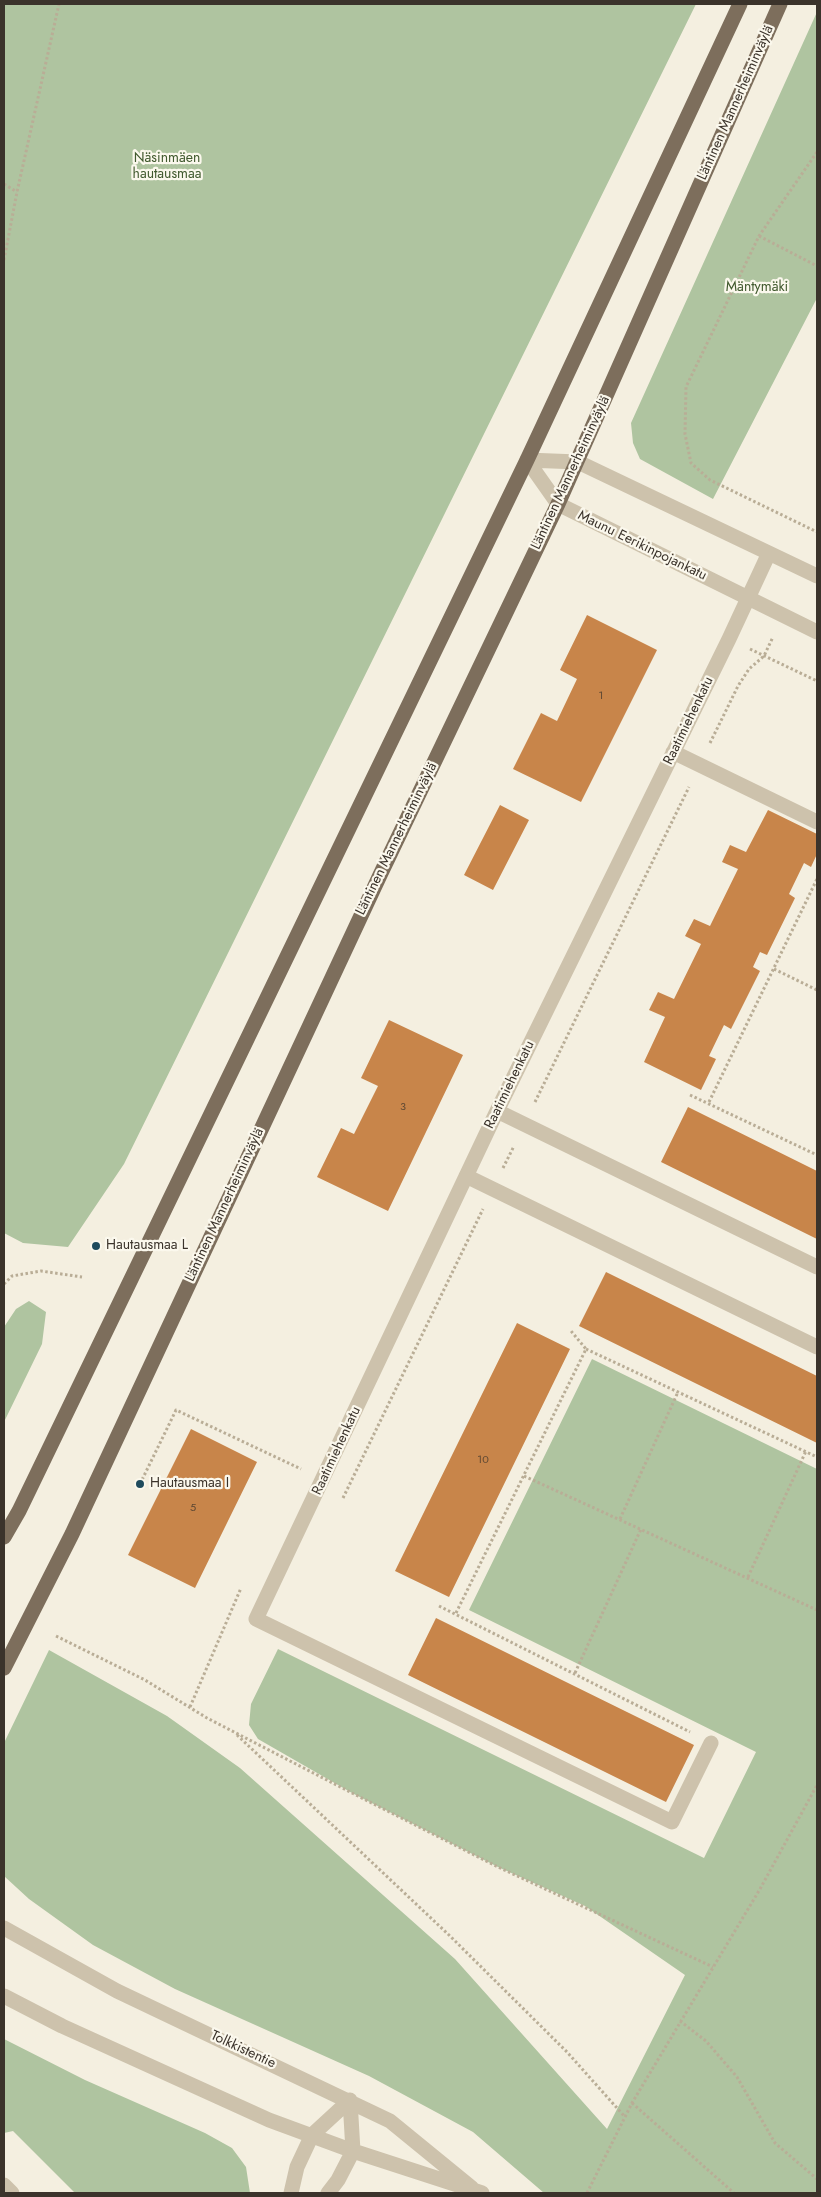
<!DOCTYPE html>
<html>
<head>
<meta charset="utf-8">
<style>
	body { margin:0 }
	#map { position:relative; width:821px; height:2197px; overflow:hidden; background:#f4efe0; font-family:Jost,sans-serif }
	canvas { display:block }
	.frame { position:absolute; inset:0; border:5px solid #3b332b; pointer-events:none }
</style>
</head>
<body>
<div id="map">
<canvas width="821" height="2197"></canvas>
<div class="frame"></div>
</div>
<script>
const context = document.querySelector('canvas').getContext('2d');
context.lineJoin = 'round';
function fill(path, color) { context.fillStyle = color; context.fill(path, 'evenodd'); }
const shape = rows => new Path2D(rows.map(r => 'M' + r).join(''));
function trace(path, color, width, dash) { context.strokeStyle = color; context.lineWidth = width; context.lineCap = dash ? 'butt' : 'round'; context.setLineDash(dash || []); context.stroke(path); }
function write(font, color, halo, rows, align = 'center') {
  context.font = font + ' Jost,sans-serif'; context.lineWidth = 4.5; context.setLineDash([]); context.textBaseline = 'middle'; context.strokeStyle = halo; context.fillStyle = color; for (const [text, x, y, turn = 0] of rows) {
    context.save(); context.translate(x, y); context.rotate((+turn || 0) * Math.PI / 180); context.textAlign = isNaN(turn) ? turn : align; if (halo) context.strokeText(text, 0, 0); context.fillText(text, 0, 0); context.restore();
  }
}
fill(shape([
	[4,4,696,4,124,1164,68,1247,23,1243,4,1233],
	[817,12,817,298,713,499,640,459,633,443,631,423],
	[29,1301,46,1312,42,1344,4,1422,4,1327,16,1309],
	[592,1359,817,1469,817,2193,544,2193,473,2132,369,2076,175,1989,93,1945,29,1899,4,1876,4,1743,49,1650,167,1716,240,1768,455,1959,607,2129,685,1975,585,1906,498,1867,352,1793,258,1739,249,1725,251,1704,278,1649,704,1858,756,1752,469,1610],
	[4,2039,85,2080,205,2133,232,2148,246,2167,250,2193,75,2193,13,2131,4,2133]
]), '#afc4a0');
fill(shape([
	[587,615,657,650,581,802,513,769,541,713,557,721,577,679,560,670],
	[500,805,529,820,493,890,464,875],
	[768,810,817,834,817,854,811,867,804,863,789,894,795,898,767,955,760,952,753,967,760,971,731,1029,724,1025,709,1056,716,1059,701,1090,644,1062,665,1017,649,1010,658,992,674,999,701,944,685,936,694,919,710,926,738,869,722,862,730,845,746,852],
	[389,1020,463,1055,388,1211,317,1177,341,1128,354,1134,378,1086,361,1078],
	[688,1107,817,1171,817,1239,661,1162],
	[606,1272,817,1376,817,1443,579,1326],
	[517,1323,570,1349,449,1597,395,1571],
	[191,1429,257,1462,195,1588,128,1555],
	[436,1618,694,1745,666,1802,408,1675]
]), '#c8854a');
trace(shape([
	[817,152,759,236,686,387,685,434,691,463,710,480,817,532],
	[4,184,17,192],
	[759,236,817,266],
	[4,260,17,192,59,4],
	[750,649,817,681],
	[710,743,738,686,749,669,764,656,773,637],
	[774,969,817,990],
	[690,1095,817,1155],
	[535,1102,689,787],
	[709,1102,817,879],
	[503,1168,514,1146],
	[4,1284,12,1276,41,1271,82,1277],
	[586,1349,817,1457],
	[524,1476,817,1610],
	[140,1484,176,1410,301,1469],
	[343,1498,483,1209],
	[620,1519,678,1392],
	[748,1577,806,1451],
	[439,1606,690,1732],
	[456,1613,586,1349,571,1331],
	[56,1636,145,1680,207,1718,352,1793,498,1867,713,1967],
	[575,1673,641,1529],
	[190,1707,241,1588],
	[237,1735,450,1936,567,2052,625,2117],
	[680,2021,706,2041,737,2077,775,2143,817,2179],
	[632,2103,734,2193],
	[587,2193,632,2103,760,1889,817,1785]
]), '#b9ad96', 3, [2.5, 2.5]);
trace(shape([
	[527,460,558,504,817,632],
	[527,460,578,462,817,576],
	[673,752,817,822],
	[497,1111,817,1267],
	[466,1176,817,1347],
	[711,1743,672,1822,256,1619,497,1111,729,639,769,553],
	[4,1928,117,1991,390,2121,472,2188],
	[4,1996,62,2026,269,2120,353,2151,482,2193],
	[4,2185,12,2193],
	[291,2193,297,2167,312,2135,350,2100],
	[328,2193,338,2180,353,2151,350,2100]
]), '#cdc2ac', 15);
trace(shape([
	[4,1537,19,1511,527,460,740,4],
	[4,1668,72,1534,381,873,558,504,780,4]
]), '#7d6e5c', 15);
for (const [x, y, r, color] of [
	[96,1246,5,"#1f4b5d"],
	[140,1484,5,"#1f4b5d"]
]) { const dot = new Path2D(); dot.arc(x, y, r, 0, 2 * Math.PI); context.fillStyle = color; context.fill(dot); trace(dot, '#fbf8ed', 2); }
write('11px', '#5e4833', null, [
	["1",601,696],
	["3",403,1107],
	["10",483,1460],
	["5",193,1508]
]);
write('14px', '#3b332b', '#fbf8ed', [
	["Läntinen Mannerheiminväylä",736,103,-66],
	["Läntinen Mannerheiminväylä",571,473,-65],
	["Maunu Eerikinpojankatu",642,546,26],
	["Raatimiehenkatu",689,721,-64],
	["Läntinen Mannerheiminväylä",397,839,-64],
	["Raatimiehenkatu",510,1085,-64],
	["Läntinen Mannerheiminväylä",225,1205,-65],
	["Raatimiehenkatu",337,1451,-65],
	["Tolkkistentie",243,2050,25]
]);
write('14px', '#40592e', '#fbf8ed', [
	["Näsinmäen",167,159],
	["hautausmaa",167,175],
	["Mäntymäki",757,288]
]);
write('14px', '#3b332b', '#fbf8ed', [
	["Hautausmaa L",106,1246],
	["Hautausmaa I",150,1484]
], 'left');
</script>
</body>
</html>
